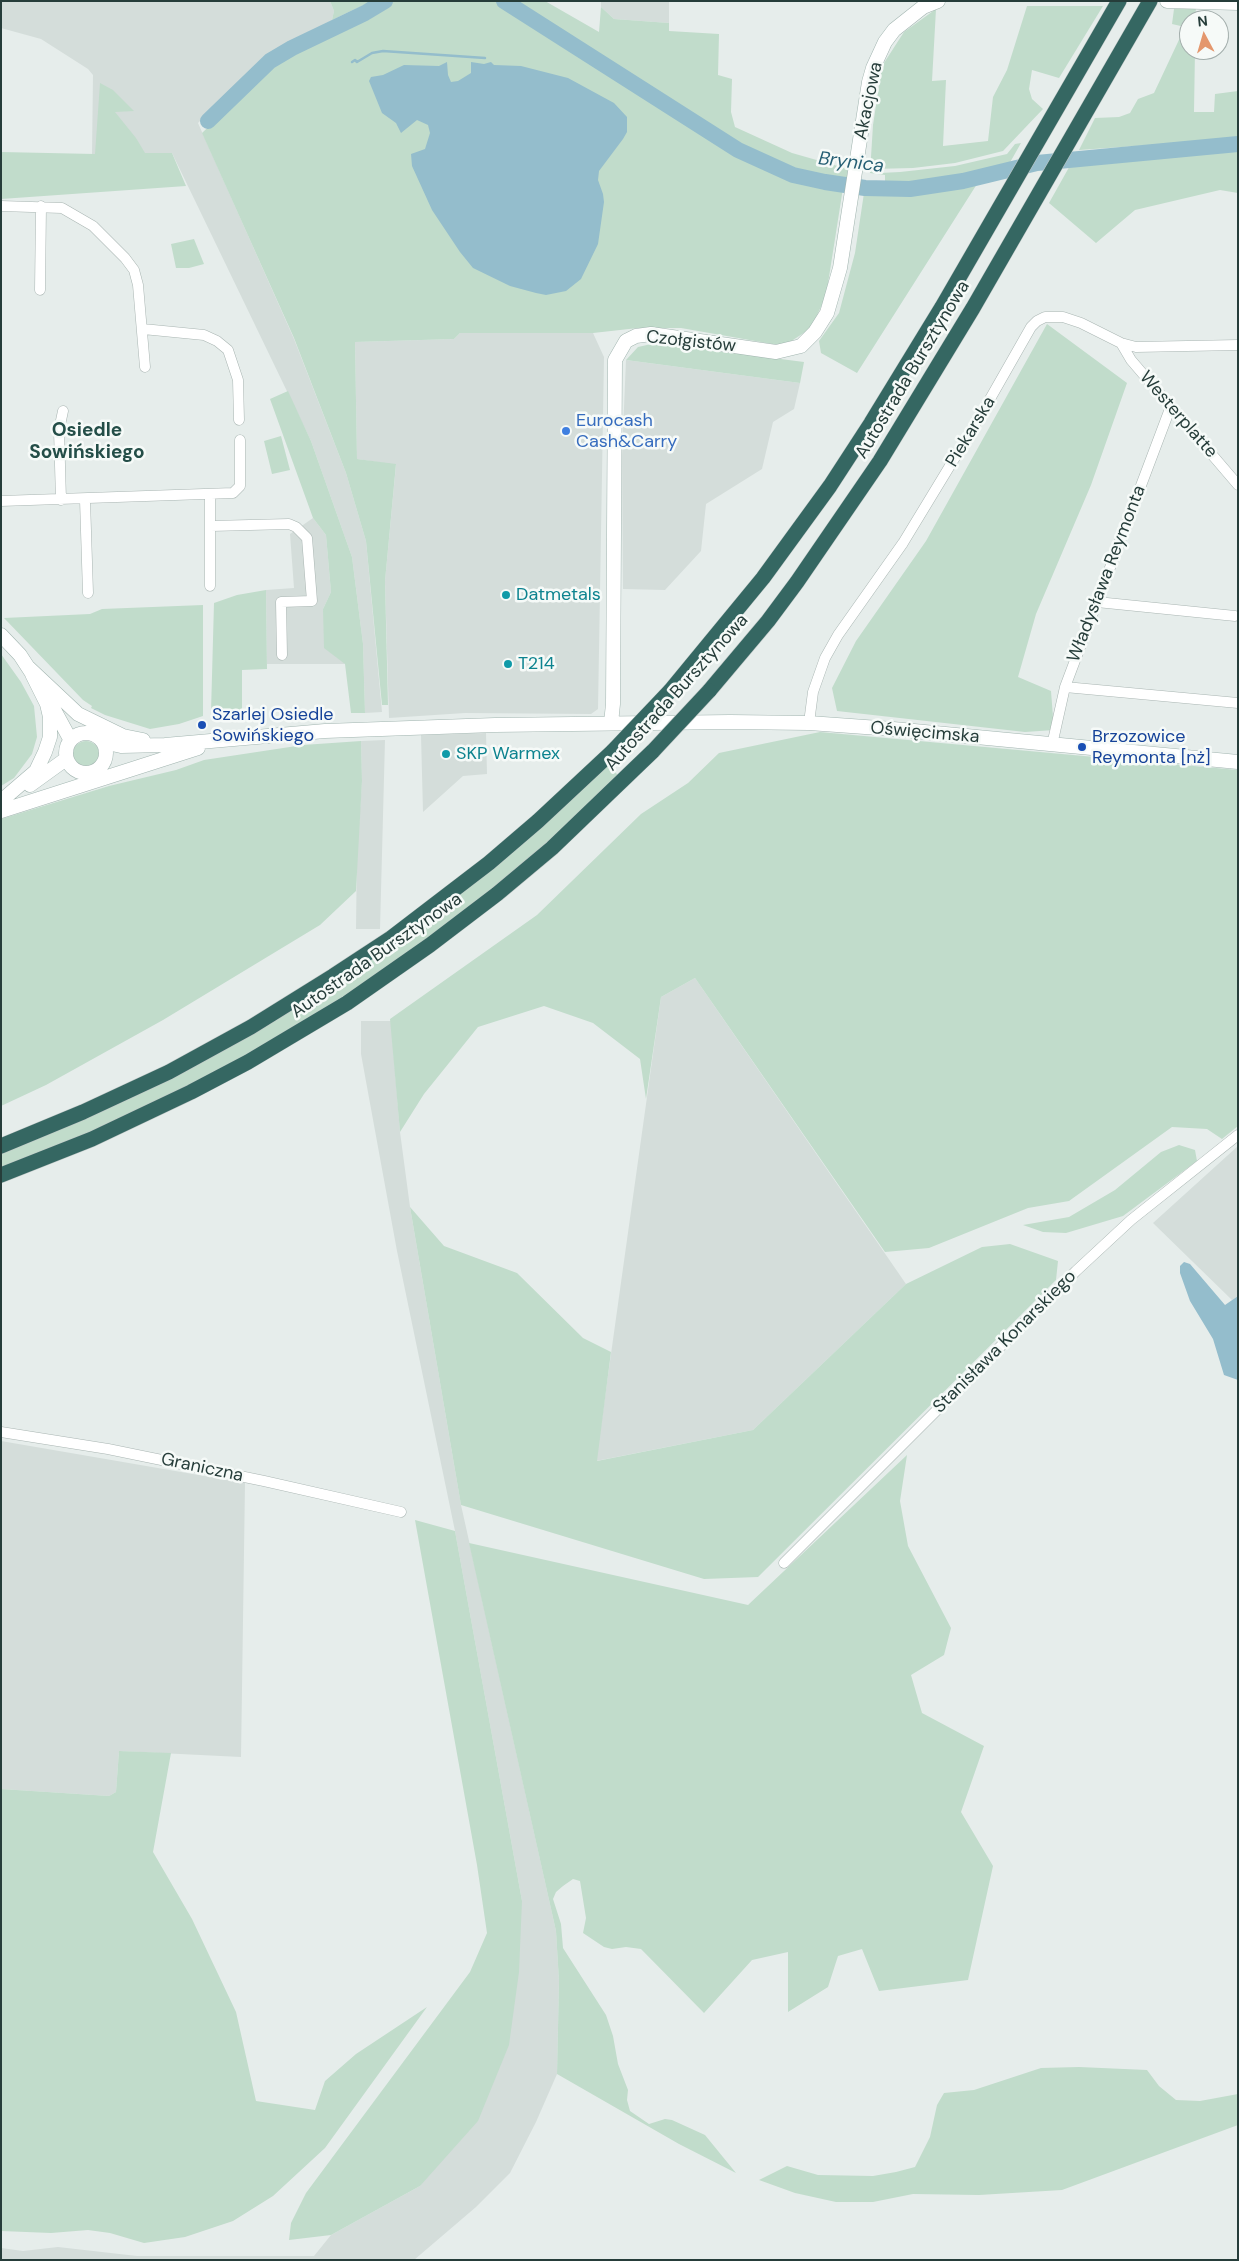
<!DOCTYPE html>
<html>
<head>
<meta charset="utf-8">
<style>
	body { margin:0 }
	#map { position:relative; width:1239px; height:2261px; overflow:hidden; background:#e6edeb; font-family:"DM Sans",sans-serif }
	canvas { display:block }
	.frame { position:absolute; inset:0; border:2px solid #263d3a; pointer-events:none }
	.north { position:absolute; left:1179px; top:10px; width:50px; height:50px; box-sizing:border-box; background:#f6faf8; border:1px solid #a3aeac; border-radius:50%; rotate:354deg; font-size:14px; font-weight:700; line-height:20px; text-align:center; color:#263d3a }
	.north::after { content:''; display:block; margin:auto; width:18px; height:22px; background:#e4976d; clip-path:polygon(50% 0,100% 100%,50% 72%,0 100%) }
</style>
</head>
<body>
<div id="map">
<canvas width="1239" height="2261"></canvas>
<div class="frame"></div>
<div class="north">N</div>
</div>
<script>
const context = document.querySelector('canvas').getContext('2d');
context.lineJoin = 'round';
function fill(path, color) { context.fillStyle = color; context.fill(path, 'evenodd'); }
const shape = rows => new Path2D(rows.map(r => 'M' + r).join(''));
function trace(path, color, width, dash) { context.strokeStyle = color; context.lineWidth = width; context.lineCap = dash ? 'butt' : 'round'; context.setLineDash(dash || []); context.stroke(path); }
function write(font, color, halo, rows, align = 'center') {
  context.font = font + ' "DM Sans",sans-serif'; context.lineWidth = 5; context.setLineDash([]); context.textBaseline = 'middle'; context.strokeStyle = halo; context.fillStyle = color; for (const [text, x, y, turn = 0] of rows) {
    context.save(); context.translate(x, y); context.rotate((+turn || 0) * Math.PI / 180); context.textAlign = isNaN(turn) ? turn : align; if (halo) context.strokeText(text, 0, 0); context.fillText(text, 0, 0); context.restore();
  }
}
fill(shape([
	[1,1,330,1,334,11,332,20,262,58,198,123,294,339,346,473,366,541,382,712,365,713,363,644,352,557,311,441,172,153,92,154,93,75,88,69,41,39,1,28],
	[601,1,669,1,669,23,614,19,601,7],
	[460,333,593,333,604,357,598,709,591,714,465,713,389,718,385,581,396,465,357,459,355,342,454,339],
	[626,360,800,383,794,409,773,422,762,469,706,504,701,551,665,590,623,589,622,456],
	[313,518,326,535,331,592,323,609,345,664,267,664,266,590,294,588,290,534],
	[486,733,487,774,463,776,423,812,421,735],
	[385,740,380,929,356,929,357,850,362,782,361,741],
	[695,978,906,1284,753,1430,596,1461,661,997],
	[361,1021,391,1021,400,1132,410,1207,461,1505,556,1931,559,1981,557,2074,536,2122,510,2173,476,2207,414,2260,1,2260,1,2248,23,2251,58,2247,137,2256,314,2256,331,2235,420,2186,522,1901,455,1531,397,1251,361,1054],
	[1238,1146,1238,1296,1232,1300,1153,1223],
	[1,1441,245,1483,241,1757,119,1751,116,1792,109,1796,1,1789]
]), '#d4ddda');
fill(shape([
	[330,1,372,1,332,20,334,11],
	[395,1,498,1,657,106,749,161,792,178,843,188,826,296,811,328,790,342,778,345,681,328,638,328,593,333,460,333,454,339,355,342,357,459,396,464,385,581,388,705,382,705,366,541,346,473,294,338,202,133,270,68,319,39],
	[512,1,545,1,599,32,601,7,614,19,669,23,669,31,719,34,718,75,732,79,731,112,735,127,792,153,848,169,847,180,773,163,741,147],
	[1027,6,1103,6,1059,78,1032,70,1029,89,1032,99,1043,109,1003,151,955,163,913,168,872,169,880,173,900,172,955,166,1007,154,1015,144,1021,143,1008,166,963,177,921,183,885,184,885,175,870,173,873,125,882,66,904,32,936,9,932,81,946,80,943,146,988,141,993,97,1007,70],
	[1196,7,1195,20,1189,20,1189,50,1195,50,1194,112,1214,112,1215,94,1238,91,1238,139,1079,150,1095,118,1119,117,1130,113,1138,99,1154,93,1185,27,1172,24,1174,9],
	[100,83,113,90,134,111,115,112,136,138,145,153,172,153,186,186,1,199,1,152,95,154],
	[1238,149,1238,193,1220,190,1135,210,1096,243,1049,203,1072,162],
	[977,184,857,373,821,353,819,341,839,313,855,253,864,193,894,195,935,191],
	[194,239,204,264,189,268,176,268,171,244],
	[1047,324,1127,383,1091,485,1036,614,1018,677,1051,691,1054,730,1025,732,837,711,832,688,856,641,926,541],
	[656,343,804,362,800,383,626,360,638,347],
	[288,391,311,441,352,557,363,644,365,713,351,713,345,664,324,648,323,609,331,592,326,535,313,518,270,399],
	[281,436,290,470,272,474,264,441],
	[266,590,267,669,242,670,242,718,229,719,211,712,214,603,237,595],
	[203,605,203,716,179,724,150,729,105,715,91,708,92,706,83,700,4,618,90,614,102,609],
	[1,654,21,682,34,706,37,737,32,754,14,778,1,786],
	[820,732,1238,770,1238,1126,1222,1139,1207,1129,1172,1127,1069,1201,1028,1208,929,1248,885,1252,695,978,661,997,646,1099,640,1059,593,1023,544,1006,478,1027,424,1094,400,1132,390,1019,537,915,641,814,688,783,719,753],
	'73 754a13 13 0 1 1 26 0a13 13 0 1 1-26 0Z',
	[361,741,362,781,356,891,320,925,163,1020,46,1085,1,1106,1,819,109,786,176,770,204,760,303,745],
	[607,764,619,776,555,836,473,905,360,986,249,1054,151,1105,64,1143,1,1168,1,1152,266,1025],
	[1179,1145,1195,1150,1197,1161,1123,1216,1066,1233,1043,1232,1023,1225,1069,1217,1115,1190,1161,1152],
	[410,1207,444,1246,517,1273,583,1338,611,1352,597,1461,753,1430,906,1284,982,1247,1010,1244,1058,1261,1056,1280,758,1577,704,1579,461,1505],
	[907,1455,900,1501,908,1546,951,1628,944,1655,911,1675,922,1713,984,1746,961,1812,993,1866,968,1980,879,1991,862,1949,838,1956,828,1987,788,2012,788,1952,752,1960,704,2013,641,1949,626,1947,612,1949,604,1947,583,1933,586,1918,580,1881,573,1879,563,1886,556,1892,553,1899,561,1924,563,1948,606,2015,613,2036,618,2064,628,2090,627,2100,630,2111,649,2124,665,2119,672,2120,705,2135,736,2173,679,2144,557,2074,559,1981,556,1931,469,1543,748,1605],
	[415,1520,455,1531,522,1901,519,1972,509,2045,478,2121,420,2186,331,2235,289,2240,291,2223,306,2193,470,1972,487,1933,477,1865],
	[119,1751,171,1753,153,1852,192,1919,236,2012,256,2101,315,2110,325,2081,356,2054,427,2007,325,2148,273,2196,233,2221,185,2237,144,2243,110,2233,88,2230,51,2233,1,2231,1,1789,109,1796,116,1792],
	[1079,2067,1147,2070,1159,2086,1176,2100,1200,2101,1238,2094,1238,2125,1062,2190,979,2195,913,2194,873,2202,836,2202,795,2193,759,2180,787,2166,818,2175,873,2176,896,2172,915,2167,930,2137,937,2105,944,2093,974,2090,1041,2068]
]), '#c1dccb');
fill(shape([
	[447,62,448,75,451,82,458,81,471,73,471,62,484,64,491,62,494,65,521,66,568,78,614,103,627,117,627,132,623,139,599,171,598,180,603,194,604,202,598,244,581,279,566,291,546,295,536,293,510,286,473,268,460,252,432,210,412,166,411,154,425,149,430,133,428,125,417,120,401,133,396,123,382,113,369,81,371,77,383,75,404,65,439,66],
	[1184,1262,1190,1264,1225,1305,1238,1296,1238,1380,1224,1375,1213,1339,1190,1301,1180,1273,1180,1266]
]), '#94bdcc');
trace(shape([
	[352,62,355,60,357,62,372,53,383,51,485,58]
]), '#94bdcc', 2.5);
trace(shape([
	[504,1,738,150,793,175,825,182,865,188,910,189,963,181,1037,163,1238,144],
	[208,121,270,61,292,48,365,13,385,1]
]), '#94bdcc', 16);
const street = shape([
	[1,206,62,208,93,226,125,258,134,270,138,285,145,367],
	[40,290,41,206],
	[143,329,204,335,217,341,228,350,238,380,239,420],
	[1121,343,1131,360,1238,485],
	[210,495,210,586],
	[61,500,59,430,63,411],
	[85,500,88,593],
	[1,501,233,493,240,486,240,440],
	[211,526,289,524,296,527,307,538,312,601,281,602,282,655],
	[1097,602,1235,616],
	[1065,687,1238,703],
	[809,723,813,692,825,658,838,635,903,543,982,413,1031,327,1037,321,1045,317,1063,317,1081,323,1121,343,1136,347,1238,345],
	[1052,745,1065,687,1171,406],
	[1,1432,108,1449,264,1481,401,1512],
	[784,1563,1076,1271,1131,1220,1238,1135]
]);
const secondary = shape([
	[1167,1,1238,3],
	[1,635,20,655,33,675],
	[29,668,78,714,123,736,143,740],
	[51,704,70,739],
	[611,723,613,704,615,360,626,341,636,336,651,334,776,352,801,346,815,332,827,313,840,268,869,82,873,68,885,42,894,30,923,7,938,1],
	'66 753a20 20 0 1 1 40 0a20 20 0 1 1-40 0Z',
	[103,742,121,746,165,745,325,731,495,725,730,722,809,723,893,729,1238,762],
	[30,785,66,759],
	[1,801,36,771,45,752,50,737,50,717,47,704,32,674],
	[1,811,198,748]
]);
const highway = shape([
	[670,691,763,578,830,486,871,423,942,307,1119,1],
	[709,691,768,621,797,582,880,461,973,308,1150,1],
	[1,1146,83,1112,169,1072,251,1027,333,976,391,938,489,863,538,821,613,751],
	[1,1175,92,1139,191,1092,248,1062,347,1003,430,945,497,894,552,848,653,751]
]);
trace(street, '#a9b5b2', 11);
trace(secondary, '#a2b5b0', 15);
trace(highway, '#c2c9c8', 16);
trace(street, '#fff', 10);
trace(secondary, '#fff', 14);
trace(highway, '#356762', 15);
const highwayBridge = shape([
	[613,751,670,691],
	[653,751,709,691]
]);
trace(highwayBridge, '#c2c9c8', 16, []);
trace(highwayBridge, '#356762', 15);
for (const [x, y, r, color] of [
	[566,431,5,"#3f7fe0"],
	[506,595,5,"#0f9aa8"],
	[508,664,5,"#0f9aa8"],
	[202,725,5,"#1a4fb4"],
	[1082,747,5,"#1a4fb4"],
	[446,754,5,"#0f9aa8"]
]) { const dot = new Path2D(); dot.arc(x, y, r, 0, 2 * Math.PI); context.fillStyle = color; context.fill(dot); trace(dot, '#f6faf8', 2); }
write('18px', '#263d3a', '#f6faf8', [
	["Akacjowa",869,101,-78],
	["Czołgistów",691,342,6],
	["Autostrada Bursztynowa",913,370,-59],
	["Westerplatte",1178,415,49],
	["Piekarska",971,432,-59],
	["Władysława Reymonta",1107,574,-69],
	["Autostrada Bursztynowa",677,693,-48],
	["Oświęcimska",925,733,5],
	["Autostrada Bursztynowa",377,956,-35],
	["Stanisława Konarskiego",1005,1342,-45],
	["Graniczna",202,1468,12]
]);
write('18px', '#366cbe', '#f6faf8', [
	["Eurocash",576,421],
	["Cash&Carry",576,442]
], 'left');
write('18px', '#0d838f', '#f6faf8', [
	["Datmetals",516,595],
	["T214",518,664],
	["SKP Warmex",456,754]
], 'left');
write('18px', '#164399', '#f6faf8', [
	["Szarlej Osiedle",212,715],
	["Sowińskiego",212,736],
	["Brzozowice",1092,737],
	["Reymonta [nż]",1092,758]
], 'left');
write('italic 19px', '#265f74', '#f6faf8', [
	["Brynica",851,163,7]
]);
write('bold 19px', '#244e48', '#f6faf8', [
	["Osiedle",87,431],
	["Sowińskiego",87,453]
]);
</script>
</body>
</html>
